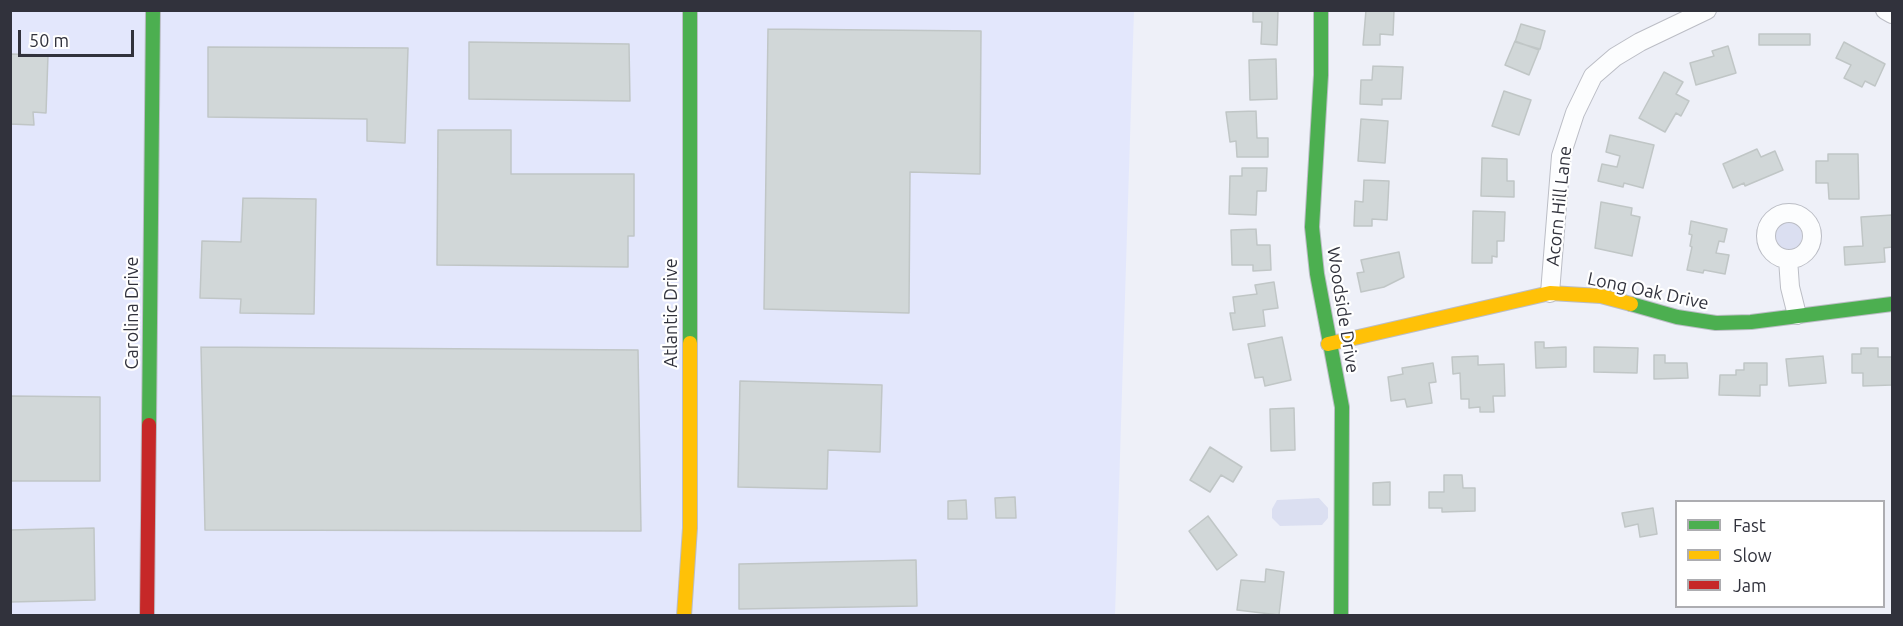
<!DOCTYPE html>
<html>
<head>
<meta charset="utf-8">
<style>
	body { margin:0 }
	#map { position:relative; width:1903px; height:626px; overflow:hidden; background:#eef0f8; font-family:Ubuntu,sans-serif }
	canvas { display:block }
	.frame { position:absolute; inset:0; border:12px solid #31323c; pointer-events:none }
	.legend { position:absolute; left:1675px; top:500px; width:210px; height:108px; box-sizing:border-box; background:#fff; border:2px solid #adadb1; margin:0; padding:8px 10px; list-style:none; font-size:18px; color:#31323c }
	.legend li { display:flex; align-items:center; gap:12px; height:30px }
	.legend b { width:30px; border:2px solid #adadb1 }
	.scale { position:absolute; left:18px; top:30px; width:116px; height:27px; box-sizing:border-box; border:3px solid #31323c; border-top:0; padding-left:8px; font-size:18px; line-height:21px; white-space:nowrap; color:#31323c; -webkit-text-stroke:4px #fff; paint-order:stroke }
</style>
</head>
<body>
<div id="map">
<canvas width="1903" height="626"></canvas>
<div class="frame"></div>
<ul class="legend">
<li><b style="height:8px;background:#4caf50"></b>Fast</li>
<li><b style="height:8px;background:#ffc107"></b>Slow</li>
<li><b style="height:8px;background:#c62828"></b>Jam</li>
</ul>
<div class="scale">50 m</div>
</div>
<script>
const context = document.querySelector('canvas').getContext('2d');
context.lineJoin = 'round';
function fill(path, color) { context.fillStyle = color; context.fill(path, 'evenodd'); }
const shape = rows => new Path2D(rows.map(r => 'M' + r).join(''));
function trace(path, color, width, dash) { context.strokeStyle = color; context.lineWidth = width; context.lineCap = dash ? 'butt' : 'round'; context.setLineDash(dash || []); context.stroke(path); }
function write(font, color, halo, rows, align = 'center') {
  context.font = font + ' Ubuntu,sans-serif'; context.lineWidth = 4.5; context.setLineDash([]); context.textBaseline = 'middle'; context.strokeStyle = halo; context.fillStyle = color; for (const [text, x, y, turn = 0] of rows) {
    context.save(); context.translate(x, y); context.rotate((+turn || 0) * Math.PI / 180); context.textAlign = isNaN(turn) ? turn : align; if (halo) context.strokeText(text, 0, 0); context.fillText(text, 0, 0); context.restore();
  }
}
fill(shape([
	[10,11,1134,11,1115,615,11,615]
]), '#e3e7fc');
fill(shape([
	'1774 236a14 14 0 1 1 28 0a14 14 0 1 1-28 0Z',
	[1319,498,1328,508,1328,518,1322,525,1280,526,1272,518,1272,509,1277,500]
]), '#dbdff1');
const building = shape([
	[1253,10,1278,10,1277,45,1261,44,1262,22,1253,22,1253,10],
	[1366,10,1394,10,1393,35,1380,34,1380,45,1363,45,1366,10],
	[1521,24,1545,31,1540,49,1515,42,1521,24],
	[768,29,981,31,980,174,910,172,909,313,764,309,768,29],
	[1759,34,1810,34,1810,45,1759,45,1759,34],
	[1515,41,1539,50,1529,75,1505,65,1515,41],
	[469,42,629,44,630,101,469,99,469,42],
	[1844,42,1885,64,1875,86,1865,81,1862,87,1844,78,1851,65,1836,58,1844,42],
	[1728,46,1736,73,1696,85,1690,63,1714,56,1712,51,1728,46],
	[208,47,408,48,405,143,367,141,367,119,208,117,208,47],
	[10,54,48,55,46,113,33,112,34,125,10,124,10,54],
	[1276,59,1277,99,1250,100,1249,60,1276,59],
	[1373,66,1403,67,1401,99,1382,99,1382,105,1360,104,1361,80,1372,80,1373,66],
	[1664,72,1683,82,1676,94,1689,101,1681,116,1676,113,1665,132,1639,118,1664,72],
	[1504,91,1531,100,1519,135,1492,126,1504,91],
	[1256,111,1257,138,1268,138,1268,157,1237,157,1236,141,1230,142,1226,112,1256,111],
	[1361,119,1388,121,1385,163,1358,161,1361,119],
	[438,130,511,130,511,174,634,174,634,236,628,236,628,267,437,265,438,130],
	[1610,135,1654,145,1643,188,1624,183,1623,187,1598,181,1602,164,1617,167,1620,156,1606,152,1610,135],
	[1757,149,1761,157,1775,151,1783,170,1745,186,1744,183,1733,188,1723,164,1757,149],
	[1828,154,1858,154,1859,199,1829,199,1828,183,1816,183,1816,161,1828,161,1828,154],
	[1482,158,1507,159,1507,181,1514,181,1514,197,1481,196,1482,158],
	[1242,168,1267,168,1266,191,1257,191,1256,215,1229,214,1230,176,1242,176,1242,168],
	[1364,180,1389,181,1387,220,1372,219,1372,226,1354,226,1355,201,1363,202,1364,180],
	[243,198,316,199,314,314,240,313,241,299,200,298,202,241,241,242,243,198],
	[1601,202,1632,208,1631,215,1640,217,1632,256,1595,248,1601,202],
	[1473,211,1505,212,1504,241,1497,241,1497,257,1492,256,1492,263,1472,263,1473,211],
	[1892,215,1892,247,1884,248,1885,262,1845,265,1844,247,1863,246,1861,217,1892,215],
	[1691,221,1727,229,1724,242,1719,241,1716,253,1729,255,1725,274,1704,270,1703,273,1687,270,1692,247,1690,246,1692,235,1689,234,1691,221],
	[1256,229,1257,245,1270,245,1271,270,1253,271,1253,265,1232,265,1231,230,1256,229],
	[1399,252,1404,277,1384,287,1361,292,1357,273,1364,272,1361,260,1399,252],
	[1274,282,1278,308,1263,310,1265,326,1233,330,1230,313,1235,313,1233,297,1257,294,1255,285,1274,282],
	[1282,337,1291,380,1265,386,1263,377,1255,378,1248,344,1282,337],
	[1535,342,1544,342,1544,348,1566,347,1566,367,1536,368,1535,342],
	[201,347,638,350,641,531,205,530,201,347],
	[1594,347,1638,348,1637,373,1594,372,1594,347],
	[1861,348,1878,348,1878,357,1892,357,1892,385,1863,386,1863,373,1852,373,1852,354,1861,354,1861,348],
	[1654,355,1665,355,1665,363,1687,363,1688,378,1654,379,1654,355],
	[1478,356,1478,365,1504,364,1505,396,1493,396,1494,412,1480,412,1480,407,1469,408,1469,399,1461,399,1460,373,1453,374,1452,357,1478,356],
	[1823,356,1826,383,1789,386,1786,359,1823,356],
	[1433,363,1436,382,1429,383,1432,403,1407,407,1405,399,1391,401,1388,377,1403,374,1402,368,1433,363],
	[1744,363,1767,363,1767,385,1760,385,1760,396,1719,395,1720,375,1736,375,1736,370,1744,370,1744,363],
	[740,381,882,385,880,452,828,450,827,489,738,487,740,381],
	[10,396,100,397,100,481,10,481,10,396],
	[1294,408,1295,450,1271,451,1270,409,1294,408],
	[1210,447,1242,467,1233,482,1221,475,1210,492,1190,480,1210,447],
	[1444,475,1462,475,1463,488,1475,488,1475,511,1442,512,1442,508,1429,508,1429,492,1444,492,1444,475],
	[1390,482,1390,505,1373,505,1373,483,1390,482],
	[1015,497,1016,518,996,518,995,498,1015,497],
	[966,500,967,519,948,519,948,501,966,500],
	[1653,508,1657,534,1640,537,1638,524,1625,527,1622,513,1653,508],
	[1208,516,1237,555,1217,570,1189,531,1208,516],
	[94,528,95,600,10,602,10,530,94,528],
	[916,560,917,606,739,609,739,564,916,560],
	[1266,569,1284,572,1279,615,1237,610,1241,580,1265,582,1266,569]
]);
fill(building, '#d1d7d8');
trace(building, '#c0c6c6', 1.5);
const street = shape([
	[1885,10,1892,14],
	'1766 236a23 23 0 1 1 46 0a23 23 0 1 1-46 0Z',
	[1788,259,1790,287,1797,315],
	[1550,293,1561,156,1575,113,1593,76,1615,57,1640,42,1707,10]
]);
const fast = shape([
	[690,10,690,343],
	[1321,10,1321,75,1312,227,1317,274,1342,407,1341,616],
	[1631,304,1677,317,1716,323,1751,322,1892,304],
	[149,425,153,10]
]);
const slow = shape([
	[1328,344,1550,293,1601,296,1631,304],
	[684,616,690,528,690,343]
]);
const jam = shape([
	[147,616,149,425]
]);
trace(street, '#bbbdc5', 20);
trace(fast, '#bbbdc5', 16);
trace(slow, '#bbbdc5', 16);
trace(jam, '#bbbdc5', 16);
trace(street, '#fcfdfe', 18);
trace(fast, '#4caf50', 14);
trace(slow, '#ffc107', 14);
trace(jam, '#c62828', 14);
write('18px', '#31323c', '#fff', [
	["Acorn Hill Lane",1559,206,-84],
	["Long Oak Drive",1648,291,12],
	["Woodside Drive",1343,310,81],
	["Carolina Drive",132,313,-90],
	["Atlantic Drive",671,313,-90]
]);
</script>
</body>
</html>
